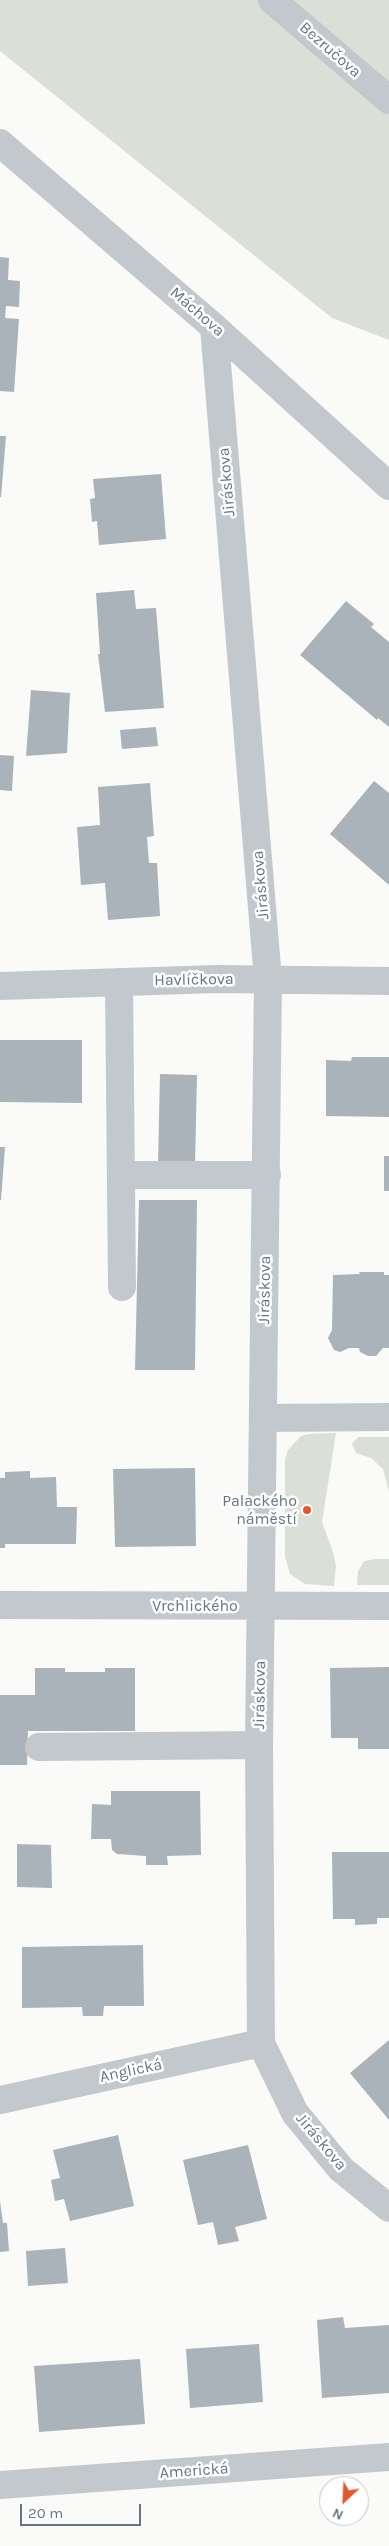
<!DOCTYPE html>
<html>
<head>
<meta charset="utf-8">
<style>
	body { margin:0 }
	#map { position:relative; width:389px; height:2546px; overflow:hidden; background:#fafaf8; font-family:Karla,sans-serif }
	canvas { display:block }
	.north { position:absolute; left:319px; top:2476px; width:50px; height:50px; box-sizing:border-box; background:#fff; border:1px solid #c1c8cd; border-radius:50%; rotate:205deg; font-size:14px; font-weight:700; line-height:20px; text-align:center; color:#657683 }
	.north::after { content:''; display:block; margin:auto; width:18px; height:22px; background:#e4572e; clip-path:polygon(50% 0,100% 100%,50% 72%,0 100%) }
	.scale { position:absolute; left:20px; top:2504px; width:121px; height:22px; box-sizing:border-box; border:2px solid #657683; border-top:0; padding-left:6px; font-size:15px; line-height:18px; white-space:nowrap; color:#657683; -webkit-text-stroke:4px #fff; paint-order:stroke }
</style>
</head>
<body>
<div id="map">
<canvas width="389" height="2546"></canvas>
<div class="north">N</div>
<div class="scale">20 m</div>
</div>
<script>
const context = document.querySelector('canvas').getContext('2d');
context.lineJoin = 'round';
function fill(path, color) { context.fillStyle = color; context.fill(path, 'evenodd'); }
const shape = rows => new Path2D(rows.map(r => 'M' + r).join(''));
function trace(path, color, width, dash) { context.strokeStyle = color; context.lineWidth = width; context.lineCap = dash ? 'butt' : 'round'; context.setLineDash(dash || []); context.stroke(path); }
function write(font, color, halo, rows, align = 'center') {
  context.font = font + ' Karla,sans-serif'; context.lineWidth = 5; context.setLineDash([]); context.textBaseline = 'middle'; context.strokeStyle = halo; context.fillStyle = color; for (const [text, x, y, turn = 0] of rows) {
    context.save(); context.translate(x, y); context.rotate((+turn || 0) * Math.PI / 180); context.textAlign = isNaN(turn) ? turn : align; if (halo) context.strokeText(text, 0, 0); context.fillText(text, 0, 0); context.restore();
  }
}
fill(shape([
	[0,0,389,0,389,340,332,318,0,51],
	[336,1433,322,1522,333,1552,336,1566,334,1586,305,1584,290,1574,285,1557,285,1459,288,1450,301,1436,309,1434],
	[358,1437,389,1437,389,1492,383,1469,371,1458,356,1453,352,1444],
	[376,1559,389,1559,389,1585,357,1585,358,1571,364,1561]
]), '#dadfd7');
fill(shape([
	[0,257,9,258,8,280,20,281,19,307,6,306,5,318,19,319,14,392,0,391],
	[0,436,6,436,1,497,0,497],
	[161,474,166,539,99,545,97,521,92,522,90,499,95,498,93,479],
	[134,590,136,609,156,608,164,708,105,712,98,654,100,654,96,593],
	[346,601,374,624,371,627,389,642,389,727,378,718,377,720,300,655],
	[31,690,70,693,67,753,26,756],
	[156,727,158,746,122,749,120,730],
	[0,755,14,756,12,791,0,790],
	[374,781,389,793,389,885,330,834],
	[150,783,154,836,147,837,149,863,157,863,160,916,108,920,105,883,81,885,77,827,100,825,98,787],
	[0,1040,82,1040,82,1103,0,1102],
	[352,1057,389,1057,389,1117,326,1116,326,1060,351,1061],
	[160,1074,197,1075,195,1165,158,1164],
	[0,1147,5,1147,1,1200,0,1200],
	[384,1156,389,1156,389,1191,384,1191],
	[139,1200,197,1200,195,1370,135,1370],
	[359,1272,384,1272,384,1275,389,1275,389,1348,383,1348,376,1356,368,1356,360,1352,359,1348,349,1348,340,1352,334,1350,328,1338,332,1330,333,1275,360,1274],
	[195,1468,196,1546,115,1547,113,1469],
	[30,1471,30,1478,56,1477,57,1507,77,1507,76,1544,5,1544,5,1548,0,1548,0,1478,5,1478,5,1472],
	[389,1667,389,1749,358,1749,358,1738,331,1738,330,1668],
	[35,1668,65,1668,65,1672,105,1672,105,1668,135,1668,135,1731,28,1731,27,1765,0,1765,0,1695,35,1695],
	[111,1791,200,1791,201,1855,167,1856,168,1865,146,1865,146,1856,117,1854,112,1850,111,1839,91,1839,92,1804,111,1805],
	[17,1844,51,1845,52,1888,17,1887],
	[332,1852,389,1852,389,1918,377,1918,377,1924,355,1925,355,1919,333,1919],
	[143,1945,144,2006,104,2006,103,2016,83,2016,82,2007,22,2008,22,1947],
	[389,2040,389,2120,350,2073],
	[118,2135,134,2206,70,2221,64,2199,55,2201,51,2180,60,2178,53,2150],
	[248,2145,267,2219,235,2227,239,2241,218,2245,213,2222,198,2225,183,2160],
	[0,2201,3,2223,7,2223,9,2251,0,2252],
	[65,2248,68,2283,28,2286,26,2251],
	[343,2317,345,2328,389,2325,389,2393,322,2398,317,2320],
	[259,2344,263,2402,190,2408,186,2349],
	[140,2359,145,2424,39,2432,34,2366]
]), '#aab3b9');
trace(shape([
	[272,0,389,100],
	[0,143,214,327,389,486],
	[214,327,268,980,259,1745,261,2043,295,2113,341,2169,389,2208],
	[119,982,122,1287],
	[0,986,216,979,389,981],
	[121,1175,267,1175],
	[264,1418,389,1417],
	[0,1605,389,1606],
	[39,1747,259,1745],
	[0,2100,261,2043],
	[0,2485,389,2457]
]), '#c3c8cc', 28);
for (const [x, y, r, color] of [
	[307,1510,5,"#e4572e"]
]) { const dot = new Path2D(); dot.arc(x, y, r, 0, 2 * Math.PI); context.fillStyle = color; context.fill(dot); trace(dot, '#fff', 2); }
write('16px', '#657683', '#fff', [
	["Bezručova",330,50,41],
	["Máchova",197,312,41],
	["Jiráskova",227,482,-95],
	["Jiráskova",261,885,-95],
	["Havlíčkova",194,980,-1],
	["Jiráskova",265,1290,-89],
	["Vrchlického",195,1606],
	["Jiráskova",260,1695,-89],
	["Anglická",131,2071,-12],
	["Jiráskova",321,2142,50],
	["Americká",194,2471,-4]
]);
write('16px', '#657683', '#fff', [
	["Palackého",297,1501],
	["náměstí",297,1519]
], 'right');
</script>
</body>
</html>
